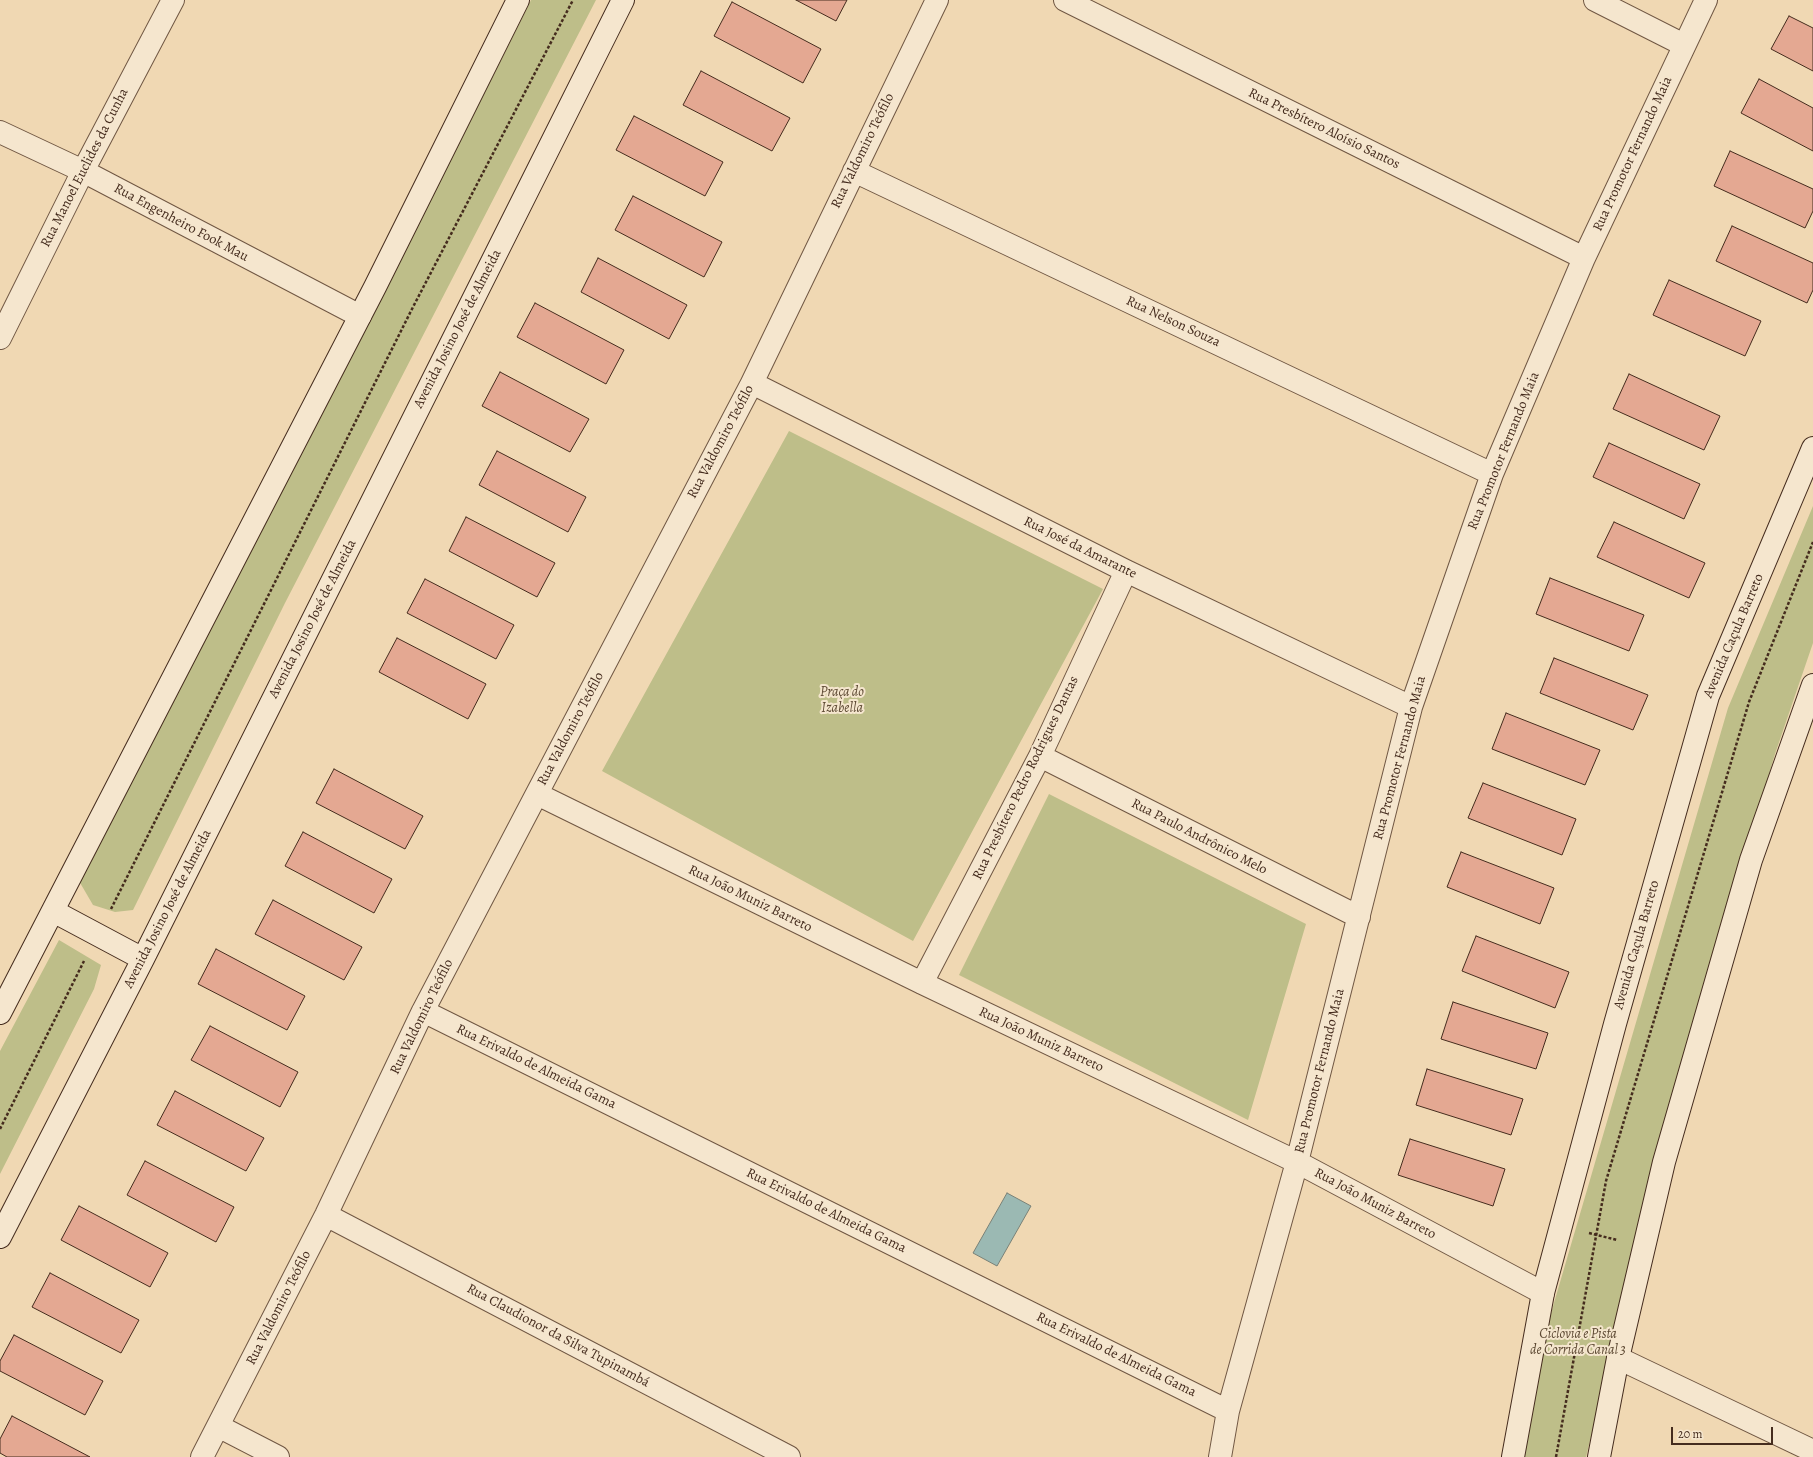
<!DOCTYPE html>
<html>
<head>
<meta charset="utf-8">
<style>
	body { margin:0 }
	#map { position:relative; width:1813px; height:1457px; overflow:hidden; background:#f0d8b3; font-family:Alegreya,serif }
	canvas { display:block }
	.scale { position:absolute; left:1671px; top:1427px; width:102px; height:18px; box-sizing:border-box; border:2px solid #452c1e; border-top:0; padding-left:5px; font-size:12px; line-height:14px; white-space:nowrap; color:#452c1e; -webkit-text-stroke:3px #f5e6ce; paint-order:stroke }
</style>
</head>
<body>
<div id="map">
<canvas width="1813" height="1457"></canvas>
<div class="scale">20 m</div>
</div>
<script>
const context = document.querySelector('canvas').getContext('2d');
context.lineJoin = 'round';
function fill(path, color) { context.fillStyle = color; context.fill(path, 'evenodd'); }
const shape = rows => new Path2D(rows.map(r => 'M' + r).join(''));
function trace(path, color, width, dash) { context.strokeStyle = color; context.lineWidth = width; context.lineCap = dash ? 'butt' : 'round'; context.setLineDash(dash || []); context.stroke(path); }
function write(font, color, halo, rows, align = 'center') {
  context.font = font + ' Alegreya,serif'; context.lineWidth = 4; context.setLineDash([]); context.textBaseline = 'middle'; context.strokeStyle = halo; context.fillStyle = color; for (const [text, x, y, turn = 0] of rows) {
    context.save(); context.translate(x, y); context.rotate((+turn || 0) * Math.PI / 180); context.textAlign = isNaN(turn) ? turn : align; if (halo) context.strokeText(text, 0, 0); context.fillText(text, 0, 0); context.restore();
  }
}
fill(shape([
	[531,0,596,0,285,603,133,910,115,912,93,905,79,881,379,303],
	[789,431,1103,589,913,941,602,771],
	[1813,506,1813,643,1775,754,1676,1089,1586,1457,1523,1457,1544,1337,1728,708],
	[1049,794,1306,924,1248,1120,959,975],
	[59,940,101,965,94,989,0,1174,0,1051]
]), '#bebe89');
const water = shape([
	[1007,1193,1031,1206,997,1266,973,1253,1007,1193]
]);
fill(water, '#9bb9b3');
trace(water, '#798177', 1);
const building = shape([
	[796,0,847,0,836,21,796,0],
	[732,2,821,49,803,83,714,36,732,2],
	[1789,16,1813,28,1813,71,1771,49,1789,16],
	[701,71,790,118,772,151,683,105,701,71],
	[1759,79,1813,108,1813,151,1741,113,1759,79],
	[634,116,723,162,705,196,616,150,634,116],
	[1730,151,1813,189,1813,211,1805,228,1714,186,1730,151],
	[633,196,722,242,704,277,615,230,633,196],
	[1732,226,1813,263,1813,290,1807,303,1716,261,1732,226],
	[598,258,687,305,669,339,581,292,598,258],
	[1669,280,1761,321,1745,356,1653,315,1669,280],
	[535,303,624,350,606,384,517,337,535,303],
	[500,372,589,419,570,452,482,406,500,372],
	[1629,374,1720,416,1704,450,1613,409,1629,374],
	[1609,443,1700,484,1684,519,1593,477,1609,443],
	[497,451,586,497,568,532,479,485,497,451],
	[466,517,555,563,537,597,449,551,466,517],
	[1614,522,1705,563,1689,598,1597,557,1614,522],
	[1550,578,1644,615,1629,651,1536,614,1550,578],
	[425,579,514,625,496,659,407,613,425,579],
	[397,638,486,684,468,719,379,672,397,638],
	[1554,658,1648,695,1633,730,1540,693,1554,658],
	[1506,713,1600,750,1585,785,1492,749,1506,713],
	[334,769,423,816,405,849,316,803,334,769],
	[1483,783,1576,819,1562,855,1468,818,1483,783],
	[303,832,392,879,374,913,285,866,303,832],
	[1461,852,1554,888,1540,924,1447,887,1461,852],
	[273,900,362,947,344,980,255,934,273,900],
	[1476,936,1569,972,1555,1008,1462,971,1476,936],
	[216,949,305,996,287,1030,198,984,216,949],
	[1453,1002,1548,1033,1536,1069,1441,1039,1453,1002],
	[210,1026,298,1072,280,1107,191,1060,210,1026],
	[1427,1069,1523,1099,1511,1135,1416,1105,1427,1069],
	[175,1091,264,1138,246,1171,157,1125,175,1091],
	[1410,1139,1505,1169,1493,1206,1398,1175,1410,1139],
	[145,1161,234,1207,216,1242,127,1195,145,1161],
	[79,1206,168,1253,150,1287,61,1240,79,1206],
	[50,1273,139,1320,121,1353,32,1307,50,1273],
	[14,1335,103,1381,85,1415,0,1371,0,1361,14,1335],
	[12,1416,90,1457,7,1457,0,1453,0,1439,12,1416]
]);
fill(building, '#e4a892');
trace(building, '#452c1e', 1);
const street = shape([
	[1065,0,1584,258],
	[1595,0,1684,45],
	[0,132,83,171,360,316],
	[854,171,1492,474],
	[0,338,83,171,173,0],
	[752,383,1126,571,1411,707],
	[1040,756,1359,917],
	[537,794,922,983,1297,1162,1543,1293],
	[922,983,1040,756,1126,571],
	[423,1011,1228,1411],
	[326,1215,789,1457],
	[1618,1358,1813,1451],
	[218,1426,278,1457],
	[202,1457,326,1215,423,1011,752,383,937,0],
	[1220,1457,1228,1411,1297,1162,1411,707,1492,474,1584,258,1706,0]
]);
const secondary = shape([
	[53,911,143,959],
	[0,1013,375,287,518,0],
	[0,1237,143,959,623,0],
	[1513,1457,1543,1293,1615,1024,1708,696,1813,448],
	[1599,1457,1618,1358,1664,1162,1751,860,1813,685]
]);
trace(street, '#705743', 24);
trace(secondary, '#452c1e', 24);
trace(shape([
	[111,909,413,307,573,0],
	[0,1129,84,961],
	[1589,1233,1617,1240],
	[1556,1457,1606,1181,1749,702,1813,542]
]), '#452c1e', 2.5, [3, 2]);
trace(street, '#f5e6ce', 22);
trace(secondary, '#f5e6ce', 22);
write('14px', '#452c1e', '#f5e6ce', [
	["Rua Presbítero Aloísio Santos",1324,129,26],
	["Rua Valdomiro Teófilo",863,151,-64],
	["Rua Promotor Fernando Maia",1633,154,-65],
	["Rua Manoel Euclides da Cunha",85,168,-63],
	["Rua Engenheiro Fook Mau",181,223,28],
	["Rua Nelson Souza",1173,322,25],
	["Avenida Josino José de Almeida",458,329,-63],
	["Rua Valdomiro Teófilo",721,442,-62],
	["Rua Promotor Fernando Maia",1504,451,-68],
	["Rua José da Amarante",1080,548,26],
	["Avenida Josino José de Almeida",313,619,-63],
	["Avenida Caçula Barreto",1734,636,-67],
	["Rua Valdomiro Teófilo",571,729,-62],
	["Rua Promotor Fernando Maia",1400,758,-75],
	["Rua Presbítero Pedro Rodrigues Dantas",1026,778,-64],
	["Rua Paulo Andrônico Melo",1199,837,27],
	["Rua João Muniz Barreto",750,899,26],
	["Avenida Josino José de Almeida",168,909,-63],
	["Avenida Caçula Barreto",1637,945,-74],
	["Rua Valdomiro Teófilo",422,1017,-64],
	["Rua João Muniz Barreto",1041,1040,25],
	["Rua Erivaldo de Almeida Gama",536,1067,26],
	["Rua Promotor Fernando Maia",1320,1071,-76],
	["Rua João Muniz Barreto",1375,1204,28],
	["Rua Erivaldo de Almeida Gama",826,1211,26],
	["Rua Valdomiro Teófilo",279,1308,-63],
	["Rua Claudionor da Silva Tupinambá",558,1336,28],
	["Rua Erivaldo de Almeida Gama",1116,1355,26]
]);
write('italic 14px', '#5d4933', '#f5e6ce', [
	["Praça do",842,693],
	["Izabella",842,709],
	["Ciclovia e Pista",1578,1335],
	["de Corrida Canal 3",1578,1351]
]);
</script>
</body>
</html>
